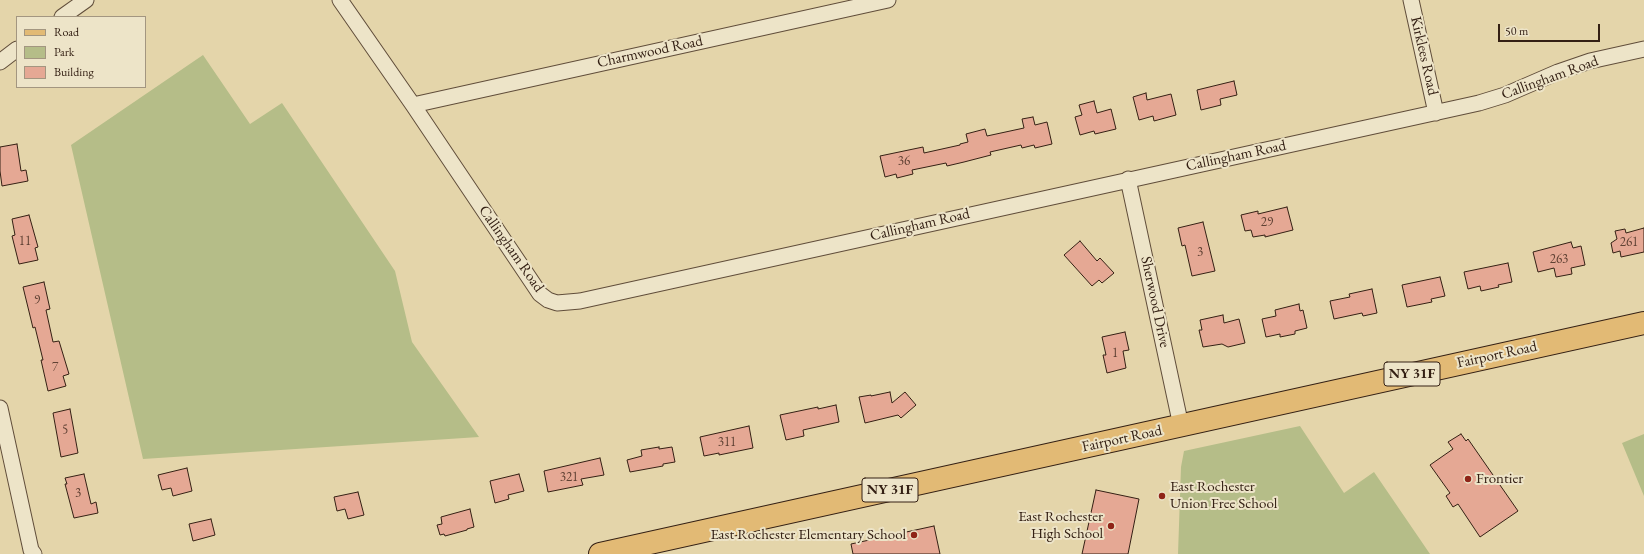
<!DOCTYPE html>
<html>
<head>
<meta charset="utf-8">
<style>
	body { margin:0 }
	#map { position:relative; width:1644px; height:554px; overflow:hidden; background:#e4d5aa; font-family:"EB Garamond",serif }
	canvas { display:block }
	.legend { position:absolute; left:16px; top:16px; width:130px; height:72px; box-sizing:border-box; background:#ede4c8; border:1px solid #a39680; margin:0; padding:5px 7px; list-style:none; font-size:12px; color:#342014 }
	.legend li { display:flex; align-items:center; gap:8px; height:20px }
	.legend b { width:20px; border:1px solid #a39680 }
	.scale { position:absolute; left:1498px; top:24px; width:102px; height:18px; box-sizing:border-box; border:2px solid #342014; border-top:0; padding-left:5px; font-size:12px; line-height:14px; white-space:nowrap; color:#342014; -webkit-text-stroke:3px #ede4c8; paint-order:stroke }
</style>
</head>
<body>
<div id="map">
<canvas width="1644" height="554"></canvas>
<ul class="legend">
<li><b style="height:5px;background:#e2ba75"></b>Road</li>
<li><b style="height:11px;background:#b5bd88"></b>Park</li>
<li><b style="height:11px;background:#e5a894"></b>Building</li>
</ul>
<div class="scale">50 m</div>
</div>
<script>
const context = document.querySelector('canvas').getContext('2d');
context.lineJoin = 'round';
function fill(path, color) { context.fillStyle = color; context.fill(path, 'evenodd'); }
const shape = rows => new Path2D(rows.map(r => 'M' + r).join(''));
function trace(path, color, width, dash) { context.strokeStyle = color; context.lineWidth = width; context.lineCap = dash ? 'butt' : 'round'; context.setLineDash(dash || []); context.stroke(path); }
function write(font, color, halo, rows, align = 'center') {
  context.font = font + ' "EB Garamond",serif'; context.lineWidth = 4; context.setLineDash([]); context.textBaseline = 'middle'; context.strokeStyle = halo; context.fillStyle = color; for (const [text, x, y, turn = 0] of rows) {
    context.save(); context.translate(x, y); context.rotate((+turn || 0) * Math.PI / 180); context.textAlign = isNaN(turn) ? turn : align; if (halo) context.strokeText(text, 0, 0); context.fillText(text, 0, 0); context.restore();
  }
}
fill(shape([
	[203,55,250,124,282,103,395,271,412,342,479,437,143,459,71,145],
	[1300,426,1344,493,1374,472,1430,554,1178,554,1181,467,1184,451],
	[1644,434,1644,496,1622,443]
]), '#b5bd88');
const building = shape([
	[1234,81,1237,95,1220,99,1221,105,1201,110,1197,90,1234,81],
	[1146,93,1147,100,1171,94,1176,115,1154,121,1153,116,1139,120,1133,97,1146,93],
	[1094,101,1097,113,1111,109,1116,129,1095,134,1094,131,1080,135,1075,117,1082,115,1079,105,1094,101],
	[1033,117,1035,125,1047,122,1052,144,1035,148,1034,145,1022,148,1021,145,990,152,991,155,964,162,947,166,946,163,912,170,913,174,897,178,896,174,885,177,880,156,923,147,924,153,960,145,960,144,968,142,966,134,985,129,987,136,1024,128,1022,119,1033,117],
	[17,144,21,171,26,170,28,181,2,186,0,171,0,147,17,144],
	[1287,207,1293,230,1265,237,1265,235,1253,237,1251,230,1245,231,1241,215,1258,211,1258,214,1287,207],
	[29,215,38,247,35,248,38,260,19,264,12,236,15,235,12,219,29,215],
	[1203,222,1215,271,1192,276,1185,245,1182,246,1178,228,1203,222],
	[1644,228,1644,252,1621,257,1620,251,1613,253,1611,243,1617,239,1615,231,1625,229,1626,233,1644,228],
	[1080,241,1097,261,1100,258,1114,273,1102,283,1099,280,1092,286,1064,255,1080,241],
	[1571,242,1573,248,1581,246,1585,265,1571,268,1572,274,1556,277,1554,268,1538,272,1533,252,1571,242],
	[1508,263,1512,282,1498,285,1499,287,1481,291,1480,286,1468,289,1464,272,1508,263],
	[1440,277,1445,296,1431,299,1432,302,1407,307,1402,285,1440,277],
	[44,282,50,309,46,310,53,342,59,341,69,374,63,376,66,386,48,391,41,360,43,360,35,327,33,328,23,287,44,282],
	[1372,289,1377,313,1363,316,1362,313,1334,319,1330,301,1350,297,1349,294,1372,289],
	[1299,304,1300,311,1303,310,1307,328,1295,331,1295,334,1280,337,1280,334,1266,337,1262,319,1276,316,1275,310,1299,304],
	[1223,315,1224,323,1239,319,1245,343,1228,347,1222,344,1203,347,1199,330,1202,330,1200,320,1223,315],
	[1125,332,1129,350,1123,351,1126,368,1107,373,1103,355,1106,355,1102,337,1125,332],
	[890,392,892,403,905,392,916,405,901,418,898,415,865,423,859,397,871,395,871,396,890,392],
	[836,405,839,422,803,430,804,436,786,440,780,415,818,407,818,409,836,405],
	[70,409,78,453,61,457,53,413,70,409],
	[749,426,753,448,719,455,719,453,704,456,700,437,749,426],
	[1461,434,1466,441,1468,439,1518,511,1480,537,1458,504,1453,507,1446,496,1450,493,1430,465,1453,449,1448,442,1461,434],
	[659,447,659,449,672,447,675,462,663,464,663,466,630,472,627,460,642,456,641,450,659,447],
	[600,458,604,475,581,479,583,485,548,492,544,471,600,458],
	[187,468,192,491,173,496,171,488,162,490,158,475,187,468],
	[84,474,91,504,96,502,98,513,74,518,65,484,67,484,65,478,84,474],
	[519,474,524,491,508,495,509,499,495,503,490,481,519,474],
	[1096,490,1139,499,1128,554,1082,554,1096,490],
	[358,492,364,515,348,519,345,509,337,511,334,497,358,492],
	[470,509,474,527,467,529,467,530,445,536,444,534,440,535,437,525,442,524,441,517,470,509],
	[211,519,215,535,193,541,189,524,211,519],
	[934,526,940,554,853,554,851,544,934,526]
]);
fill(building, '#e5a894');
trace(building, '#342014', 1);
const street = shape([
	[340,0,413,105,540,294,548,300,557,303,580,301,1479,103,1505,95,1558,72,1590,61,1644,49],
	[1411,0,1436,113],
	[62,17,86,0],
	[0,62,17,49],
	[413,105,888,0],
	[1128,179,1181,426],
	[0,408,31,550,34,554]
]);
const primary = shape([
	[600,554,1644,323]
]);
trace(street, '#604d3a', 17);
trace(primary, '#342014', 24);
trace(street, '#ede4c8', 15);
trace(primary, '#e2ba75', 22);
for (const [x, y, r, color] of [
	[1468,479,4,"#8f2418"],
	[1162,496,4,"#8f2418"],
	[1111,526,4,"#8f2418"],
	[914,535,4,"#8f2418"]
]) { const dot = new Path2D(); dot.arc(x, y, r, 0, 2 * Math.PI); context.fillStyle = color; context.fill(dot); trace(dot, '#ede4c8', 1.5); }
write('13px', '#604234', null, [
	["36",904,161],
	["29",1267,222],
	["11",25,241],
	["261",1629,242],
	["3",1200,252],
	["263",1559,259],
	["9",37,300],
	["1",1115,353],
	["7",55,367],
	["5",65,430],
	["311",727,442],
	["321",569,477],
	["3",78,493]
]);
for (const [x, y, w] of [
	[1412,374,56],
	[890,490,56]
]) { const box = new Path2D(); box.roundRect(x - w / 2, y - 12, w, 24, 3); context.fillStyle = '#ede4c8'; context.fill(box); trace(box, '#342014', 1); }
write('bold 14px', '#342014', null, [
	["NY 31F",1412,374],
	["NY 31F",890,490]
]);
write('15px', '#342014', '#ede4c8', [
	["Charmwood Road",650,52,-12],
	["Kirklees Road",1424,56,77],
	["Callingham Road",1550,78,-20],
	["Callingham Road",1236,156,-12],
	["Callingham Road",920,225,-13],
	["Callingham Road",511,249,55],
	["Sherwood Drive",1155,302,78],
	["Fairport Road",1497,355,-12],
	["Fairport Road",1122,439,-12]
]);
write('15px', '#342014', '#ede4c8', [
	["Frontier",1476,479],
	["East Rochester",1170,487],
	["Union Free School",1170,504],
	["East Rochester",1103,517,"right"],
	["High School",1103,534,"right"],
	["East Rochester Elementary School",906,535,"right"]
], 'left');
</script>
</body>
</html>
